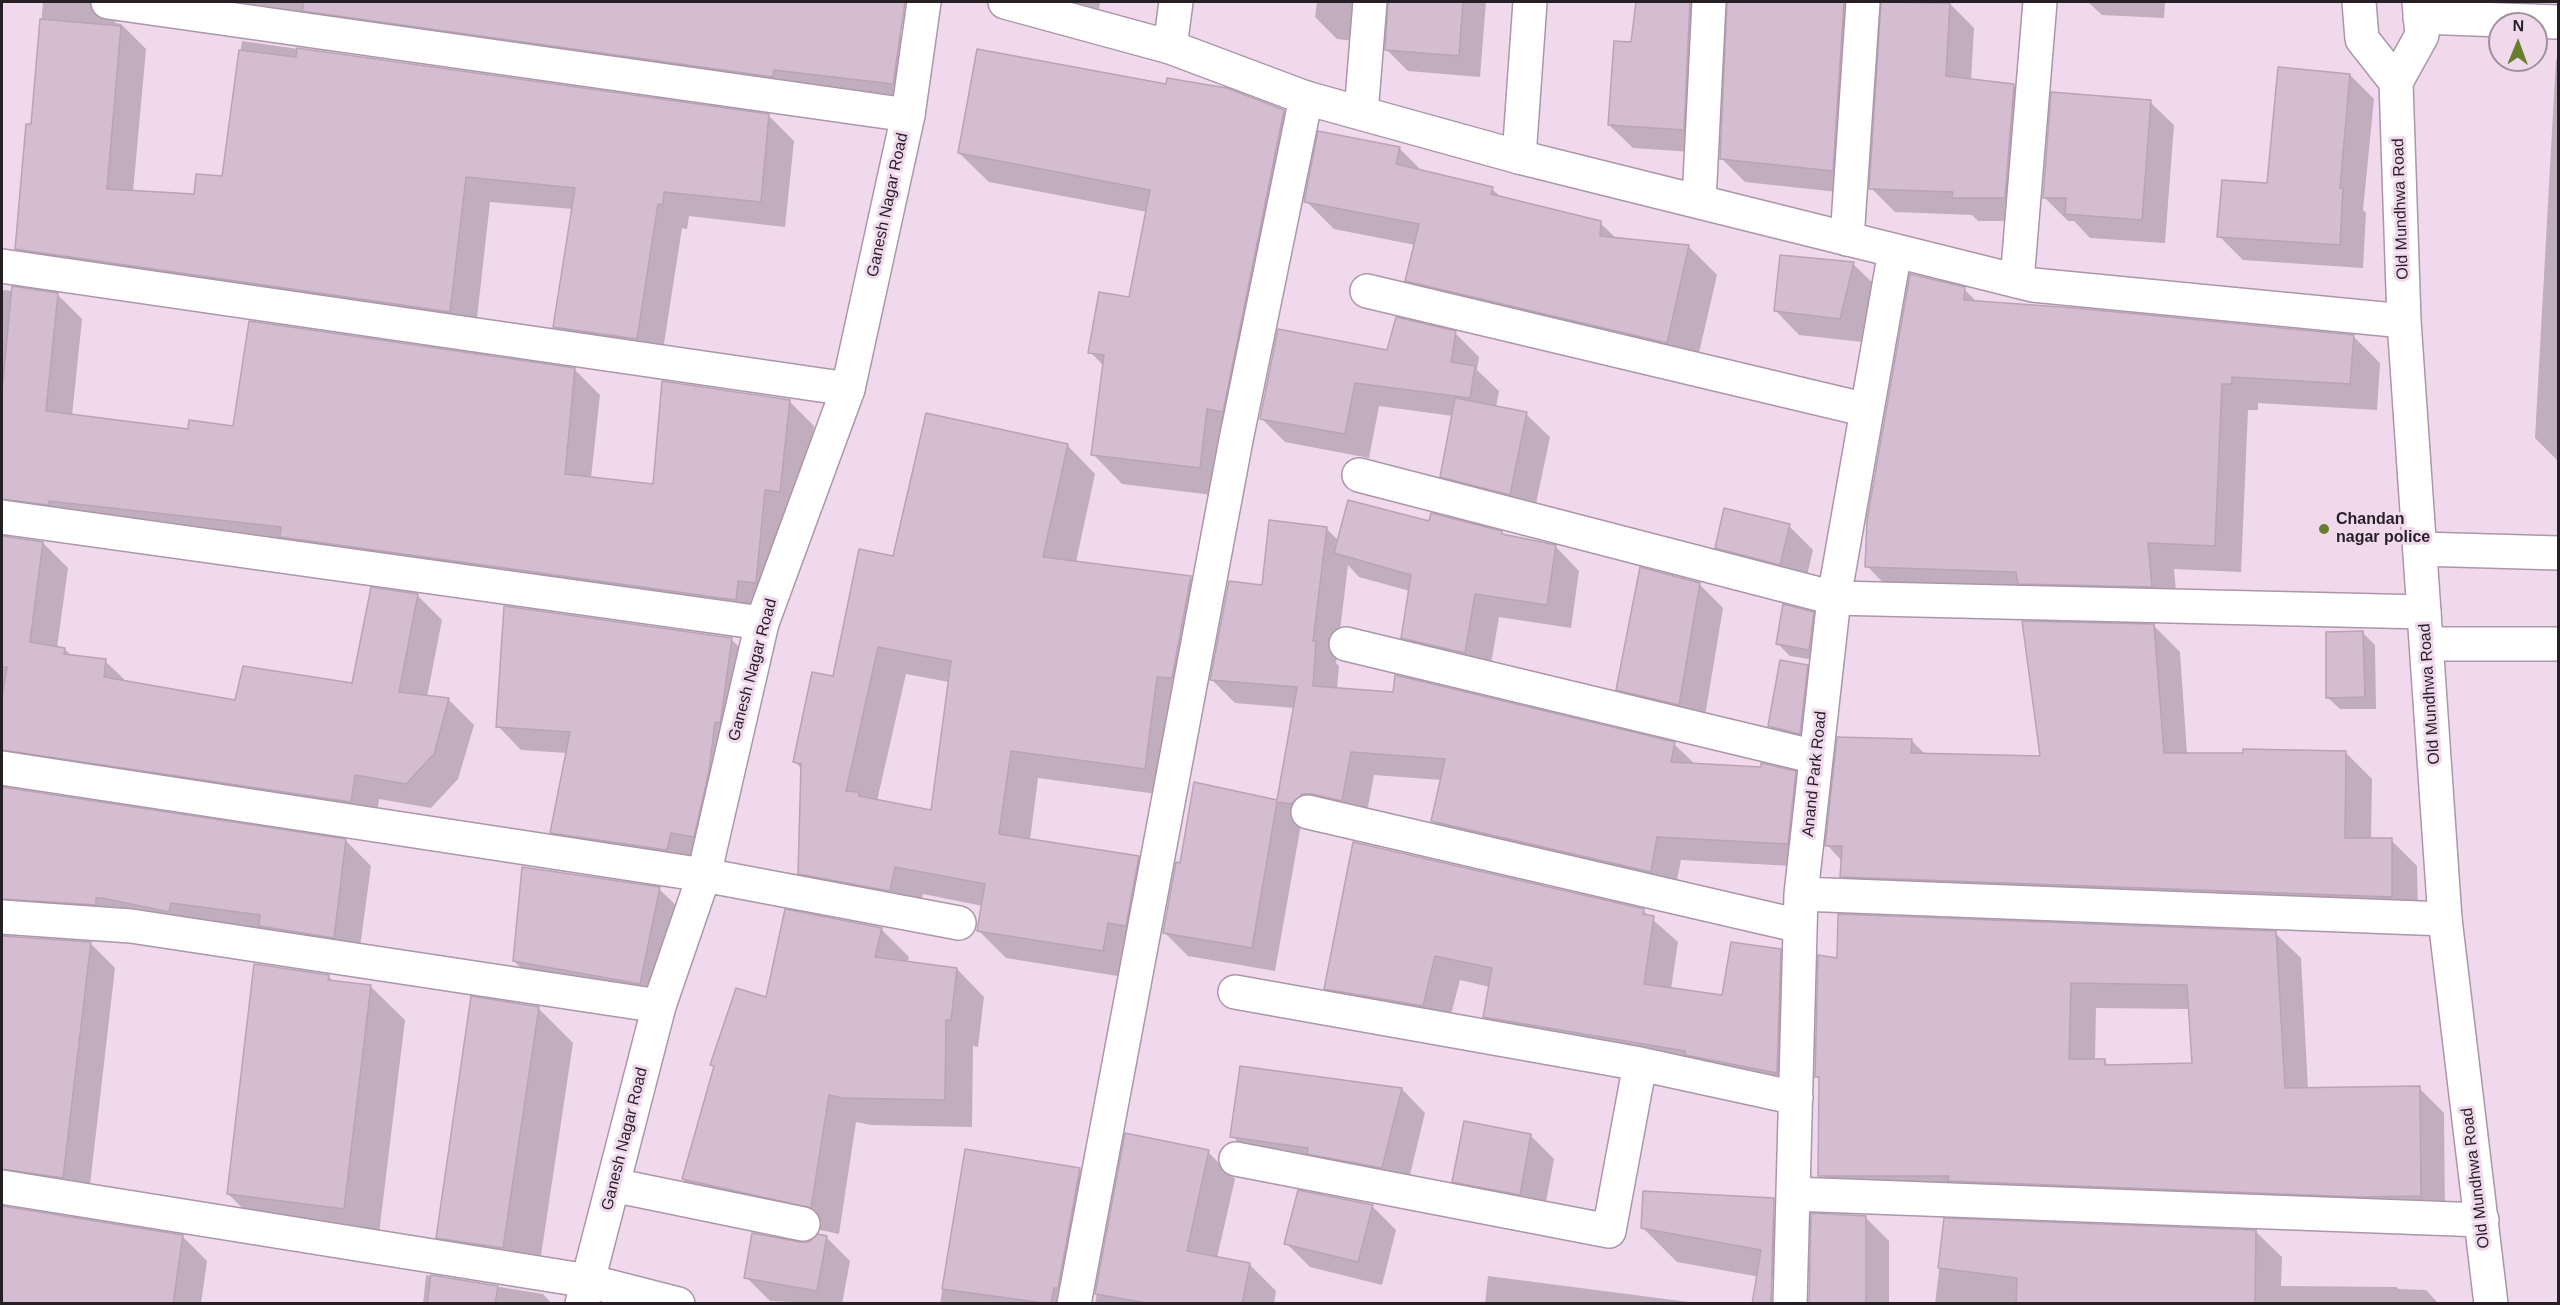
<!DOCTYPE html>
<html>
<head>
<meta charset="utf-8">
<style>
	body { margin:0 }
	#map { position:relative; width:2560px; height:1305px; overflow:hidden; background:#f0d9ed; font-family:Helvetica,sans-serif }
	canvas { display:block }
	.frame { position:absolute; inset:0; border:3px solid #271f26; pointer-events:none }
	.north { position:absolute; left:2488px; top:12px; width:60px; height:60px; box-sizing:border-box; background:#f0d9ed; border:2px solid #a08f9d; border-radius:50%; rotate:1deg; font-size:16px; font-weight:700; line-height:24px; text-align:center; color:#271f26 }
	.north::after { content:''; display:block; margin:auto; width:21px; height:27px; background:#677e2f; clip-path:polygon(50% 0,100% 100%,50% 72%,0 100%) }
</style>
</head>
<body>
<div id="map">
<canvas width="2560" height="1305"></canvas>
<div class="frame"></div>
<div class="north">N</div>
</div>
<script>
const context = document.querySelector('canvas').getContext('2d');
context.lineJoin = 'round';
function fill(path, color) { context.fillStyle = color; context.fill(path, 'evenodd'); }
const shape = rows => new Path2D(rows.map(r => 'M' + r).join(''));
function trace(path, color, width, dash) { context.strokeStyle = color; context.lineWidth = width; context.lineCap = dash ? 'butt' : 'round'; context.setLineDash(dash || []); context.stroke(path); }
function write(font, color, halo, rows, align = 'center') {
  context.font = font + ' Helvetica,sans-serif'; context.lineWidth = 6; context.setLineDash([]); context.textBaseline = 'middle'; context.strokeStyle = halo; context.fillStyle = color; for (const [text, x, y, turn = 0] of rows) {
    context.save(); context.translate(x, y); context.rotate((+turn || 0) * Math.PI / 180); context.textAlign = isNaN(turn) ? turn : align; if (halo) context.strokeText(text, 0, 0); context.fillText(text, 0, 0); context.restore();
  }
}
fill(shape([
	[43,2,811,2,808,20,900,37,925,62,918,109,118,16,115,23,121,24,146,49,133,192,195,196,224,178,242,41,769,116,794,141,785,227,689,216,687,229,682,228,661,363,579,352,554,327,573,209,490,202,475,336,41,273,16,248,32,126],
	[1048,2,1100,2,1099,9],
	[1317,2,1486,2,1480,77,1408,71,1386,49,1388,5,1383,6,1371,43,1337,39,1315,17],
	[1637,2,1848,2,1856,194,1745,182,1721,158,1729,8,1724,9,1707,153,1633,148,1609,125,1633,43],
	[1882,2,1950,4,1974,28,1971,81,2014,86,2038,110,2028,221,1978,221,1972,215,1895,212,1871,188],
	[2088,2,2165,2,2164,18,2102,15],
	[2556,59,2558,60,2558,461,2535,438],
	[2350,75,2374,99,2363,210,2366,213,2363,268,2243,260,2219,236,2268,185],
	[1167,86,1284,111,1313,141,1229,497,1122,484,1093,454,1104,366,1090,352,1130,299,1147,212,989,182,959,153],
	[2150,102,2174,125,2165,243,2090,238,2074,221,2068,221,2044,197],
	[1399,148,1422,171,1492,189,1502,198,1600,223,1617,239,1689,247,1717,275,1695,370,1434,308,1406,280,1415,245,1334,229,1306,201],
	[1853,264,1877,287,1863,342,1799,335,1776,311],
	[1964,289,1978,303,2353,336,2380,363,2377,410,2258,403,2258,410,2248,410,2241,572,2174,569,2178,613,1893,593,1867,566],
	[2,290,57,294,82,319,72,416,190,431,235,427,575,370,600,395,591,478,654,486,789,401,814,426,804,516,761,625,12,531,9,537,43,543,68,568,57,648,65,649,72,657,105,661,127,682,236,702,354,685,417,595,442,620,427,697,449,700,474,725,458,779,431,808,379,799,376,826,12,782,8,789,346,841,371,866,358,962,11,932,9,938,90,943,115,968,88,1202,13,1200,8,1209,182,1236,207,1261,201,1304,2,1304],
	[1455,333,1479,357,1477,370,1499,391,1496,408,1526,414,1550,437,1533,518,1465,500,1441,476,1453,416,1379,406,1369,458,1285,442,1261,418,1389,352],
	[927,415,1068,446,1095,474,1076,562,1191,578,1218,605,1172,796,1038,778,1030,840,1138,858,1166,885,1130,978,1006,958,979,931,983,906,923,894,917,918,828,901,800,873,803,770,794,761,895,558],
	[906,674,949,682,933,812,877,801],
	[1429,523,1501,533,1505,536,1556,547,1579,571,1571,628,1499,617,1489,676,1427,661,1403,637,1410,591,1359,577,1348,565,1336,663,1339,666,1337,689,1674,744,1696,765,1795,773,1819,796,1811,867,1681,860,1674,895,1456,844,1433,821,1442,780,1374,775,1365,823,1301,824,1275,971,1188,956,1164,932,1181,864,1195,784,1279,801,1295,708,1235,703,1212,680,1263,587,1326,528,1339,541],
	[1789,526,1813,550,1804,588,1740,571,1717,547],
	[1699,584,1723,608,1703,728,1641,713,1617,689],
	[1813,613,1825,625,1821,661,1790,656,1778,644],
	[2154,626,2180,652,2187,754,2346,753,2372,779,2371,840,2391,840,2417,866,2418,923,1868,902,1842,876,1842,861,1827,845,1911,740,1926,755,2041,757],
	[2363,633,2375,645,2376,709,2340,709,2328,698],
	[731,639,755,663,717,860,575,856,552,832,567,753,521,750,498,726],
	[1807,666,1831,690,1823,757,1794,750,1770,726],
	[1354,843,1643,911,1678,942,1671,989,1724,997,1780,951,1805,976,1802,1097,1509,1041,1484,1016,1490,987,1460,980,1447,1030,1351,1013,1326,988],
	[659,889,683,912,663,1007,538,985,514,961],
	[881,929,909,957,907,963,957,969,984,997,978,1047,973,1046,972,1127,871,1125,856,1122,839,1234,711,1206,683,1179,715,1068,712,1065],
	[2275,933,2301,958,2308,1089,2419,1088,2444,1113,2445,1221,1848,1201,1823,1176,1820,1080,1816,1076,1838,959],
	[2096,1008,2190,1009,2194,1065,2110,1067,2104,1061,2095,1061],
	[328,976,334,982,370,986,405,1020,378,1242,263,1228,228,1194],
	[538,1008,573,1043,537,1282,472,1272,438,1237],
	[1402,1089,1425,1113,1406,1191,1256,1160,1232,1136],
	[1126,1135,1208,1152,1235,1179,1217,1258,1249,1264,1276,1291,1274,1304,1095,1304],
	[1530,1135,1554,1159,1543,1218,1478,1205,1454,1181],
	[966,1151,1080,1170,1107,1196,1086,1304,940,1304],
	[1755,1198,1790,1233,1788,1282,1677,1262,1642,1227],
	[1372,1206,1396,1230,1382,1285,1310,1267,1286,1243],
	[1865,1217,1889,1241,1889,1304,1824,1304],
	[1945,1220,2256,1232,2282,1257,2281,1286,2396,1287,2399,1289,2426,1290,2439,1304,1935,1304],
	[826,1237,850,1261,842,1304,770,1301,746,1277,800,1244],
	[426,1275,543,1294,552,1304,423,1304],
	[1488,1276,1704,1304,1485,1304]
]), '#0003');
const building = shape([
	[304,2,905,2,893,84,774,70,773,77,302,11,304,2],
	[1388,2,1463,2,1459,56,1385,50,1388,2],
	[1636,2,1690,2,1684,130,1608,125,1614,41,1631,42,1636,2],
	[1727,2,1844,2,1833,171,1720,159,1727,2],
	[1881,2,1950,3,1946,76,2014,84,2005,198,1952,198,1953,192,1869,189,1881,2],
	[40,19,121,26,107,189,194,194,196,174,222,176,239,50,296,57,297,48,769,114,761,202,664,192,663,205,658,204,637,339,553,327,575,188,466,177,450,312,15,249,26,124,31,124,40,19],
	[977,49,1166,84,1167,78,1227,88,1284,110,1223,412,1207,409,1200,468,1091,455,1104,355,1088,353,1099,292,1129,297,1150,190,958,153,977,49],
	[2278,67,2350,74,2340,188,2343,188,2340,245,2217,237,2222,180,2267,183,2278,67],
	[2051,92,2151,100,2142,220,2065,214,2066,198,2043,198,2051,92],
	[1318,131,1400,147,1396,164,1493,187,1491,194,1601,221,1600,236,1689,245,1667,343,1405,281,1419,224,1304,202,1318,131],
	[1780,255,1854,262,1840,319,1774,311,1780,255],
	[1910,274,1965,287,1964,300,2075,308,2354,335,2350,384,2232,377,2232,384,2222,384,2215,546,2148,543,2152,587,2018,584,2016,572,1865,567,1867,520,1910,274],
	[12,286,58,293,46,411,188,429,189,420,233,426,249,321,575,368,565,474,653,484,662,381,790,400,780,492,765,490,756,583,738,581,736,600,280,537,281,527,49,501,48,505,2,499,2,391,12,286],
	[1396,317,1456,331,1451,362,1475,366,1470,398,1355,383,1345,434,1260,419,1278,329,1387,350,1396,317],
	[1455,398,1527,412,1510,495,1440,477,1455,398],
	[926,413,1068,444,1043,557,1191,576,1172,678,1157,677,1145,769,1011,751,999,834,1139,856,1126,926,1108,923,1103,951,977,931,985,884,895,867,890,891,798,874,801,764,793,762,812,672,833,676,859,549,893,556,926,413],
	[878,647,951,661,931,810,859,796,859,792,846,791,878,647],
	[1348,500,1429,521,1431,513,1502,531,1502,534,1556,545,1547,605,1475,594,1465,653,1401,638,1411,575,1334,553,1348,500],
	[1724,508,1790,524,1780,565,1715,548,1724,508],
	[1269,520,1327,527,1313,641,1316,641,1313,686,1393,692,1395,675,1675,742,1671,762,1761,767,1761,763,1796,771,1788,844,1657,837,1651,872,1431,821,1445,759,1351,752,1342,801,1312,794,1302,794,1292,804,1277,802,1252,948,1163,933,1176,862,1180,863,1194,782,1277,800,1297,687,1210,680,1229,581,1262,585,1269,520],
	[2,536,43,542,30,642,65,648,64,654,106,659,104,677,235,700,243,666,352,683,371,587,418,594,399,692,449,698,434,754,406,784,355,775,351,802,2,750,2,697,7,667,2,667,2,536],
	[1640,567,1700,583,1679,705,1616,690,1640,567],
	[1783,604,1814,612,1809,650,1776,644,1783,604],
	[504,606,732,638,721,718,720,723,715,722,709,771,694,837,671,833,667,850,550,833,570,732,496,727,504,606],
	[2022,621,2154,624,2164,753,2243,753,2243,749,2346,751,2345,838,2392,838,2392,897,1840,877,1842,846,1825,846,1837,737,1912,739,1911,753,2040,756,2022,621],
	[2363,631,2365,697,2326,698,2326,632,2363,631],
	[1780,660,1808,665,1800,734,1768,726,1780,660],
	[2,787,346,839,334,938,259,926,260,915,171,903,169,912,102,898,96,898,96,905,2,899,2,787],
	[1353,842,1644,909,1643,914,1654,916,1644,984,1722,995,1731,942,1781,949,1777,1073,1685,1055,1685,1051,1483,1017,1492,968,1435,956,1423,1006,1324,989,1353,842],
	[522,867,660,887,640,984,513,961,522,867],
	[785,909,882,928,875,957,957,968,951,1020,946,1020,945,1100,842,1098,829,1095,811,1208,682,1179,714,1066,710,1065,736,988,766,997,785,909],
	[1838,914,2276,931,2285,1088,2420,1086,2421,1196,2359,1197,1948,1181,1949,1176,1818,1176,1819,1077,1815,1077,1818,955,1837,958,1838,914],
	[2071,983,2187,985,2192,1063,2105,1065,2105,1059,2069,1059,2071,983],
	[2,936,91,942,63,1178,2,1169,2,936],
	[254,964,329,975,328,980,371,985,344,1209,227,1194,254,964],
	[471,996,539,1007,503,1248,436,1238,471,996],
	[1240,1066,1402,1088,1382,1168,1307,1154,1308,1148,1230,1137,1240,1066],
	[1464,1121,1531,1134,1520,1195,1452,1182,1464,1121],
	[1125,1133,1209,1150,1187,1251,1250,1263,1242,1304,1153,1304,1095,1294,1125,1133],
	[965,1149,1080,1168,1058,1288,1054,1288,1051,1304,942,1289,965,1149],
	[1298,1190,1373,1205,1358,1262,1284,1244,1298,1190],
	[1643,1191,1774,1198,1771,1304,1752,1304,1761,1250,1641,1228,1643,1191],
	[2,1206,183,1235,173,1304,2,1304,2,1206],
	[1811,1213,1866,1216,1866,1304,1809,1304,1811,1213],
	[1944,1218,2256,1230,2255,1304,2016,1304,2017,1278,1938,1268,1944,1218],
	[752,1233,800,1242,809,1242,818,1234,827,1236,817,1291,744,1278,752,1233],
	[431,1275,498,1286,495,1304,427,1304,431,1275]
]);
fill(building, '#d4bdd1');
trace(building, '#b9a3b6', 1.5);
const minor = shape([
	[108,2,908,115],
	[2420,17,2558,22],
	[1170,47,1176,2],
	[1361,113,1370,2],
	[1519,157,1530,2],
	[1699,201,1709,2],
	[1847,239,1863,2],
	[2,266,848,389],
	[2017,281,2040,2],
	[1367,291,1867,410],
	[1359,475,1834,598,2424,612],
	[2,517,762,623],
	[2420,549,2558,553],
	[1346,644,1816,757],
	[2427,644,2558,644],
	[2,768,704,875,959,923],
	[1308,812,1800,926],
	[1801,894,2445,919],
	[2,917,131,926,659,1006],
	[1235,992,1640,1064,1796,1098],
	[1236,1159,1609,1231,1640,1064],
	[613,1185,803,1224],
	[2,1187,588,1281,678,1304],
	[1793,1194,2482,1220],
	[1074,1304,1236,440,1306,98],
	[1790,1304,1801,894,1834,598,1895,251]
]);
const tertiary = shape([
	[1005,2,1170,47,1306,98,1519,157,2033,285,2404,321],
	[2359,2,2362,39,2396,82],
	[2419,2,2422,35,2396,82,2404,321,2445,919,2491,1304],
	[582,1304,659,1006,704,875,762,623,848,389,908,115,924,2]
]);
trace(minor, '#ac96a9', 36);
trace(tertiary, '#ac96a9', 36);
trace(minor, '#fff', 33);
trace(tertiary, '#fff', 33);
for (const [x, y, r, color] of [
	[2324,529,6,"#677e2f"]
]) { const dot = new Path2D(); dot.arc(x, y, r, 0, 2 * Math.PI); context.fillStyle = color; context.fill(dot); trace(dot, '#f0d9ed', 2); }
write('16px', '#271f26', '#f0d9ed', [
	["Ganesh Nagar Road",888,205,-78],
	["Old Mundhwa Road",2401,209,-92],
	["Ganesh Nagar Road",753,670,-75],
	["Old Mundhwa Road",2430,694,-94],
	["Anand Park Road",1815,774,-84],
	["Ganesh Nagar Road",625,1139,-76],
	["Old Mundhwa Road",2476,1178,-97]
]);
write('bold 16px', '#271f26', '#f0d9ed', [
	["Chandan",2336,520],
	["nagar police",2336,538]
], 'left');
</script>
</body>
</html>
